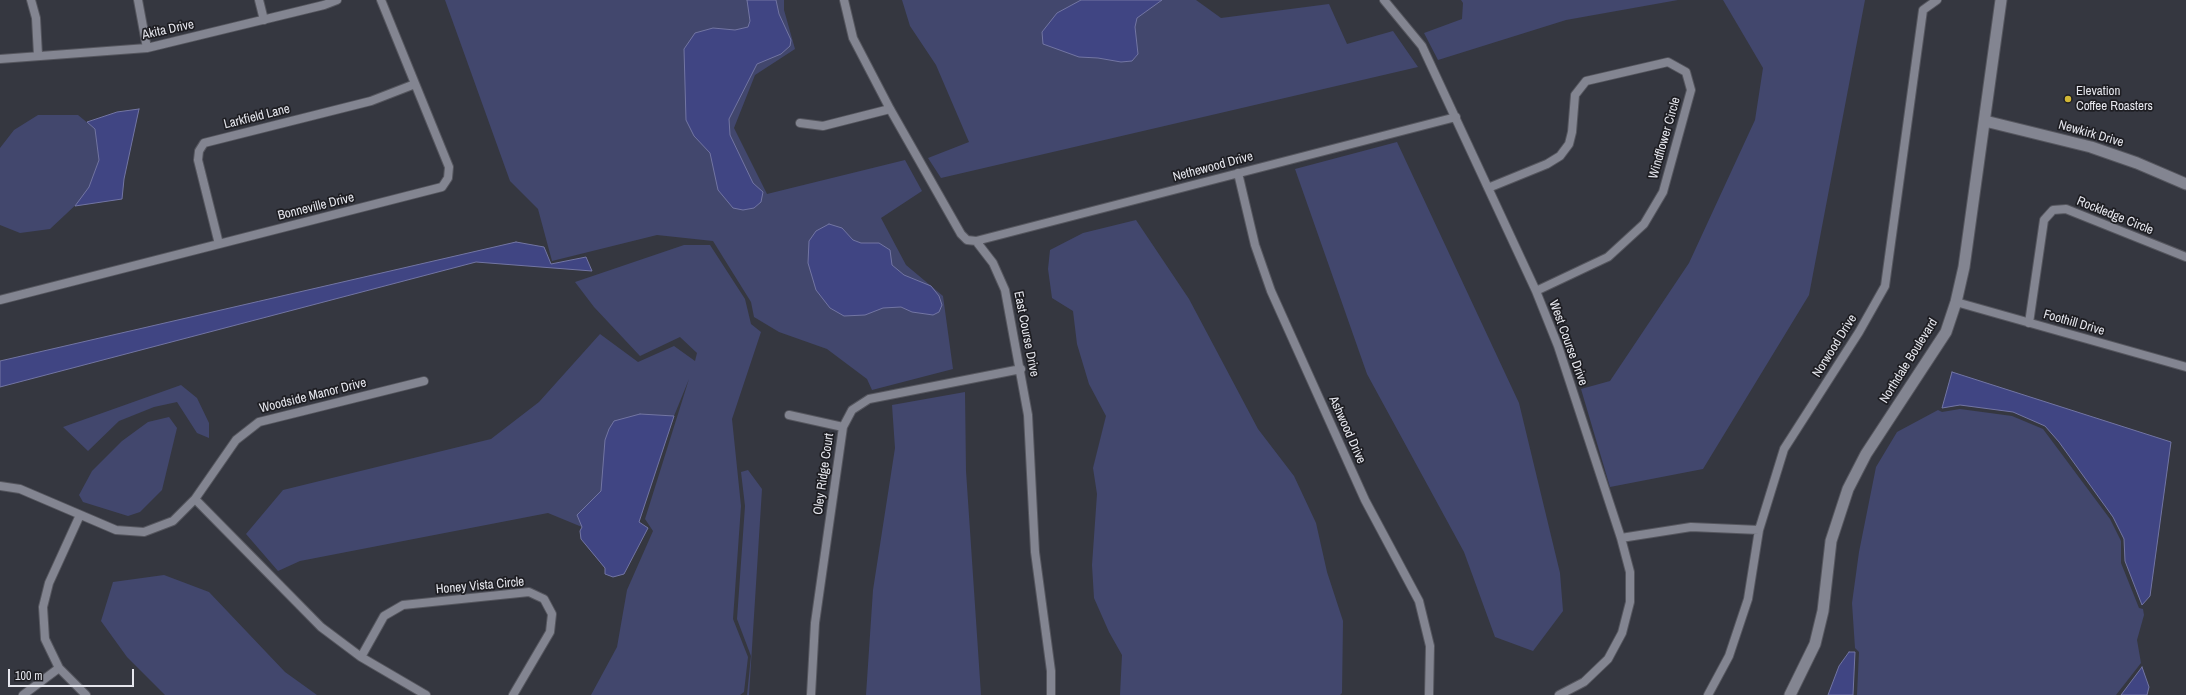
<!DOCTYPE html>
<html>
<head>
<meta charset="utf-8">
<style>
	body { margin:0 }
	#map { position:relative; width:2186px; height:695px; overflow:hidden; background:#353740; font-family:"Archivo Narrow",sans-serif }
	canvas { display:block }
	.scale { position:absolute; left:8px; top:669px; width:126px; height:18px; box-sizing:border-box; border:2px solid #e5e6ed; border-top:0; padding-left:5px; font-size:12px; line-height:14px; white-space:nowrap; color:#e5e6ed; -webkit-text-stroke:3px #1e1e23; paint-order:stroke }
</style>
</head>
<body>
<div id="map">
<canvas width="2186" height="695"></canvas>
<div class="scale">100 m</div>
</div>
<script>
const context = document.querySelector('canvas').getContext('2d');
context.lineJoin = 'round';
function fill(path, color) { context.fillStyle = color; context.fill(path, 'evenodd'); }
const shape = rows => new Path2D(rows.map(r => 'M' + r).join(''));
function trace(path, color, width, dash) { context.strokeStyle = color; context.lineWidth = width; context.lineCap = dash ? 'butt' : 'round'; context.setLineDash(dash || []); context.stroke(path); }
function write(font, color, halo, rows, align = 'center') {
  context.font = font + ' "Archivo Narrow",sans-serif'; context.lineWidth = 3.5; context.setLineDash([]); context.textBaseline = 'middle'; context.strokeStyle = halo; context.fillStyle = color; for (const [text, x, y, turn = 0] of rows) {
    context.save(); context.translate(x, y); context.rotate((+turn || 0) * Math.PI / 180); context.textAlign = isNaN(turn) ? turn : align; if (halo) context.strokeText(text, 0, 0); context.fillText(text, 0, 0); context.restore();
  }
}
fill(shape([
	[445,0,784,0,784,10,795,49,755,75,734,128,767,194,905,160,922,191,881,218,906,265,943,296,953,369,872,390,867,379,827,349,779,332,754,317,751,302,713,241,657,235,552,261,538,209,510,181],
	[902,0,1196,0,1221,18,1329,4,1347,44,1393,31,1418,67,941,178,928,158,969,142,936,65,910,26],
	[1461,0,1678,0,1566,20,1438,60,1424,33,1462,19,1463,3],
	[1723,0,1865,0,1809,295,1703,469,1610,487,1581,389,1610,381,1689,263,1755,120,1763,68],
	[38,115,78,115,95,129,99,160,89,187,82,199,50,229,20,233,0,225,0,148,14,130],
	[1397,142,1519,403,1560,573,1563,611,1533,651,1495,637,1464,552,1367,374,1295,169],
	[1136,220,1189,299,1258,429,1294,476,1316,523,1327,572,1343,621,1342,693,1340,695,1120,695,1122,655,1109,632,1094,598,1092,565,1097,494,1093,468,1106,416,1089,384,1077,344,1073,311,1052,298,1048,269,1050,250,1083,233],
	[684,245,710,245,745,299,751,324,761,332,732,419,741,506,733,619,748,657,744,692,740,695,591,695,617,647,627,590,653,531,645,519,689,379,674,416,639,522,648,528,624,574,613,577,605,574,605,568,581,539,582,527,548,513,300,561,278,571,246,534,283,490,491,439,539,402,600,334,638,362,674,346,695,361,697,353,680,337,640,356,594,307,575,282],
	[181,385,197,398,209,423,209,438,197,433,177,402,154,407,119,421,88,451,63,427],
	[965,392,966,471,981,695,866,695,873,590,895,448,892,405],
	[1960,409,2012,416,2043,429,2110,519,2121,541,2121,563,2139,608,2143,609,2144,615,2137,640,2141,663,2116,695,1857,695,1859,652,1855,648,1852,603,1859,552,1876,467,1897,432,1938,410,1942,412],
	[169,417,177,428,162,490,140,512,128,516,83,502,79,495,92,471,122,441,148,422],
	[748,470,762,489,749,695,747,695,751,656,737,619,745,506,741,472],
	[164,575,209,592,285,672,317,695,165,695,127,657,101,621,113,582]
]), '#42476d');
const water = shape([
	[747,0,776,0,779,14,791,40,790,46,781,54,757,64,729,119,730,135,753,183,763,192,761,202,754,208,743,210,733,208,718,190,710,153,694,136,686,120,684,49,695,33,713,28,735,30,748,27,750,21,747,0],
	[1081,0,1162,0,1137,18,1135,27,1138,54,1132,61,1121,62,1098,58,1079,57,1043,44,1042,32,1057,13,1081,0],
	[139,109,124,179,122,199,75,206,89,187,99,160,95,129,87,122,117,112,139,109],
	[829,224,842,228,853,240,861,243,879,243,890,250,892,265,904,275,931,286,939,296,942,305,939,312,933,315,912,312,901,307,883,308,865,315,844,316,830,308,816,290,808,263,809,241,816,231,829,224],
	[516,242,544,247,551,264,586,257,592,271,476,262,0,387,0,361,516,242],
	[1952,372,2171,442,2150,596,2142,605,2125,561,2124,539,2113,517,2059,442,2045,426,2013,412,1960,405,1942,408,1952,372],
	[640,414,674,416,639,522,648,528,624,574,613,577,605,574,605,568,581,539,580,531,582,527,577,515,601,491,605,440,609,429,614,421,640,414],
	[1849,652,1855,652,1853,695,1828,695,1839,666,1849,652],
	[2142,667,2149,687,2147,695,2121,695,2142,667]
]);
fill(water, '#404583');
trace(water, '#7275a3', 1);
const minor = shape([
	[31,0,36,18,38,55],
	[138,0,147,48],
	[259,0,264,20],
	[844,0,853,38,890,109,961,234,967,240,976,241,993,263,1005,290,1028,415,1035,552,1051,671,1051,695],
	[1384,0,1422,46,1536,291,1558,346,1621,538,1630,572,1630,602,1622,633,1608,659,1584,682,1559,695],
	[0,59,147,48,324,5,337,0],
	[800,123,823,126,890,109],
	[1238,173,1255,245,1271,291,1365,500,1419,601,1430,646,1429,695],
	[1488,188,1547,164,1560,156,1569,144,1572,132,1575,95,1586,81,1668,62,1686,72,1691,90,1663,192,1644,224,1608,257,1536,291],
	[976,241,1456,117],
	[219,244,198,160,199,151,204,143,371,101,415,84],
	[0,300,442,187,448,178,449,167,381,0],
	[1956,302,2186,367],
	[2029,323,2044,220,2053,210,2066,209,2186,257],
	[789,415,843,427],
	[0,486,20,489,116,530,144,532,173,521,195,499,236,440,259,422,424,381],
	[195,499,321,627,361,657,426,695],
	[80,515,49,583,43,607,45,639,59,668,86,695],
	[1621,538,1691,527,1759,530],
	[361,657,384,616,403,605,529,592,544,599,552,614,550,632,513,695],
	[23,695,59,668],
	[811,695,815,623,843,427,852,410,869,399,1021,369],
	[1708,695,1729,656,1748,599,1759,530,1784,449,1859,332,1885,286,1923,10,1937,0]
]);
const tertiary = shape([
	[1985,121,2091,147,2137,163,2186,184],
	[1790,695,1815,644,1823,611,1831,541,1848,489,1866,454,1946,332,1956,302,1964,267,2001,0]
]);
trace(minor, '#55565e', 10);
trace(tertiary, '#55565e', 13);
trace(minor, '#838591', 8);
trace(tertiary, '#838591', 11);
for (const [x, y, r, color] of [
	[2068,99,4,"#d2b735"]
]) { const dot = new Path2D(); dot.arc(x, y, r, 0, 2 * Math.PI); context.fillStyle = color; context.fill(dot); trace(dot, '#1e1e23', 1.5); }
write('13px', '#e5e6ed', '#1e1e23', [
	["Akita Drive",168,30,-12],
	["Larkfield Lane",257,117,-14],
	["Newkirk Drive",2091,134,16],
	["Windflower Circle",1665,138,-74],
	["Nethewood Drive",1213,167,-15],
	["Bonneville Drive",316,207,-14],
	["Rockledge Circle",2115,216,22],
	["Foothill Drive",2074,323,16],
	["East Course Drive",1026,334,79],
	["West Course Drive",1568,343,70],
	["Norwood Drive",1835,346,-58],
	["Northdale Boulevard",1909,361,-58],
	["Woodside Manor Drive",313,396,-14],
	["Ashwood Drive",1347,430,66],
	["Oley Ridge Court",824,474,-82],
	["Honey Vista Circle",480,586,-5]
]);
write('13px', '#e5e6ed', '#1e1e23', [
	["Elevation",2076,92],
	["Coffee Roasters",2076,107]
], 'left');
</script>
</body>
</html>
